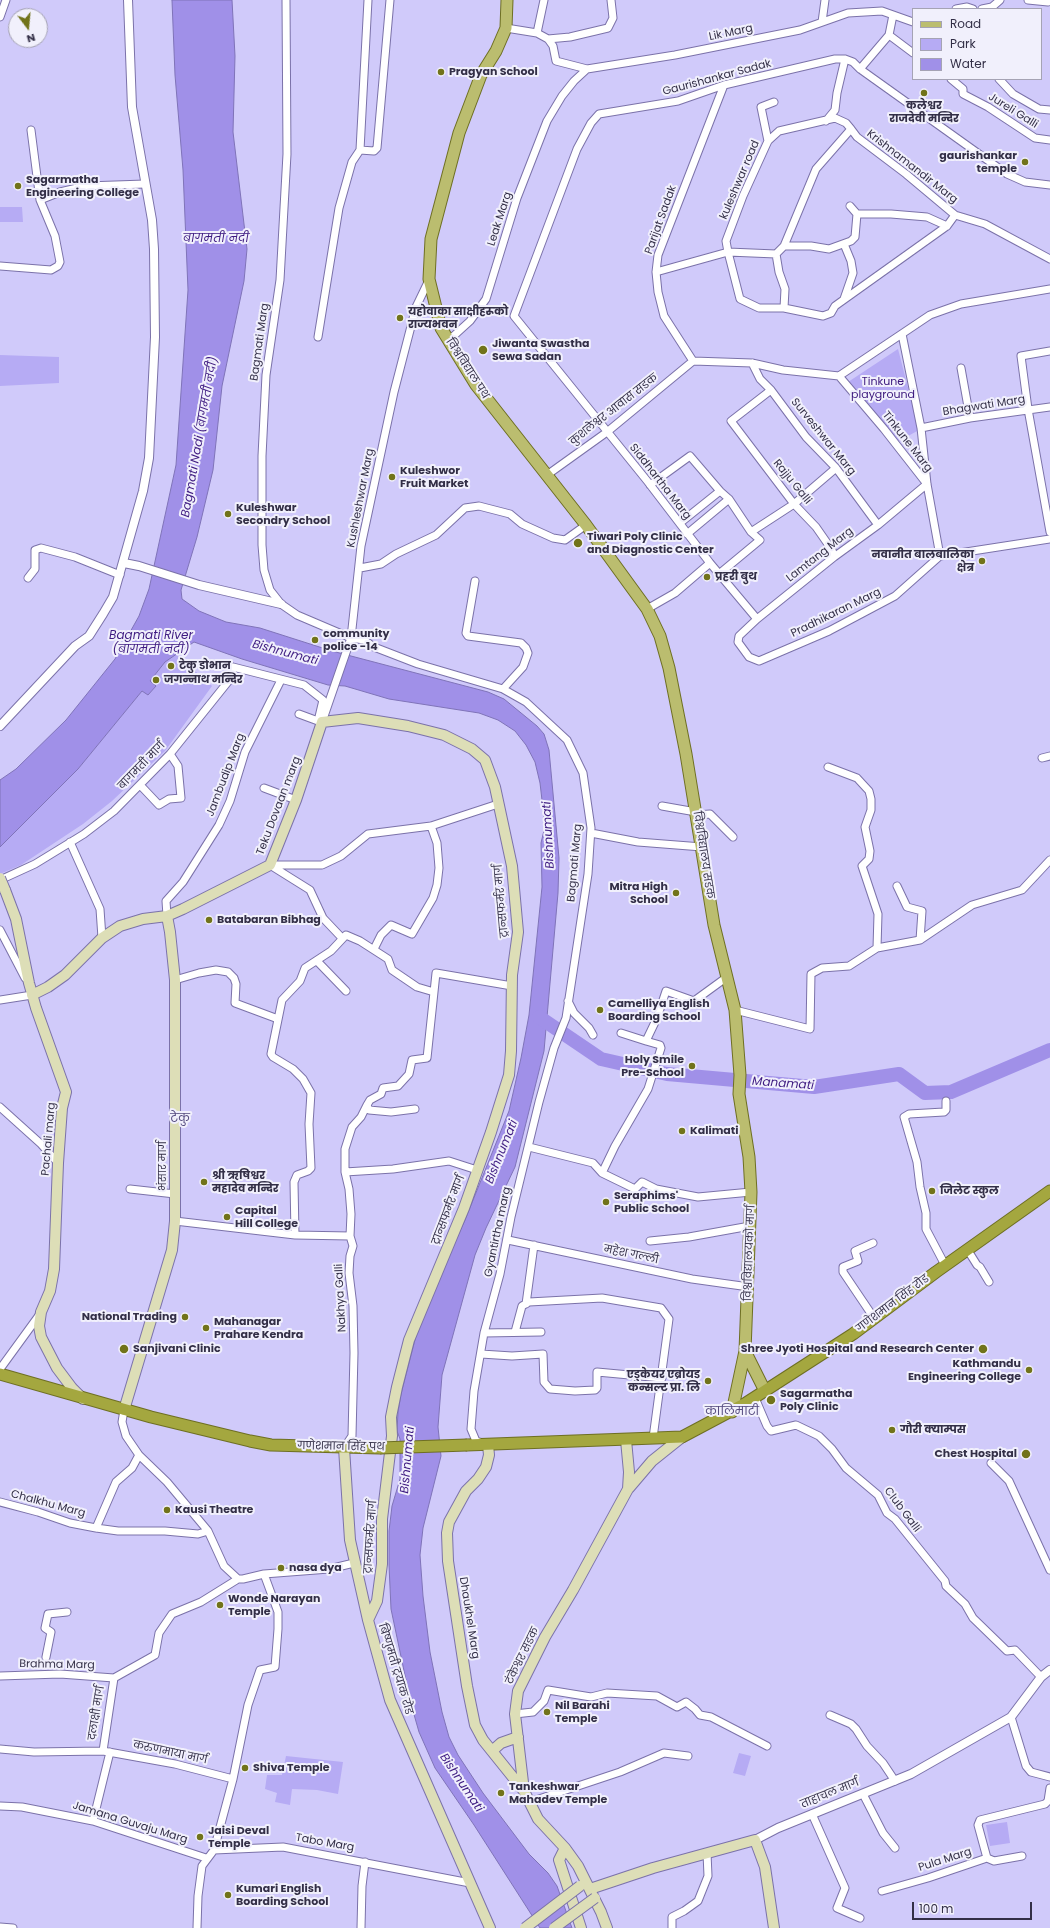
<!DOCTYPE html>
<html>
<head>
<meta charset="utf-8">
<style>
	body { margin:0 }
	#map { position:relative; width:1050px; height:1928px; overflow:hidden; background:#d0cafa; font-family:Poppins,sans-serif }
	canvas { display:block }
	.legend { position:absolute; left:912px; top:8px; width:130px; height:72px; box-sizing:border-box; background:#f1f0fc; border:1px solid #a5a3b4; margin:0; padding:5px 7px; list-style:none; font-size:12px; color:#332f47 }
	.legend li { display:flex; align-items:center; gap:8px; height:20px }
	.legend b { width:20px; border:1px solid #a5a3b4 }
	.north { position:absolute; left:8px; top:8px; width:40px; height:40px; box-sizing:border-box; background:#f1f0fc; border:1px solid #a5a3b4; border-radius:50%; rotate:164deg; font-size:11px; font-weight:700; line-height:16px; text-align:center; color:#332f47 }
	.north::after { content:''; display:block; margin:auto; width:14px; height:18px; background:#71731a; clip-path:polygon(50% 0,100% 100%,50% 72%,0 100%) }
	.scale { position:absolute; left:912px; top:1902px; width:120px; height:18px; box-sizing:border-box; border:2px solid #332f47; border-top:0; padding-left:5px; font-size:12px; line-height:14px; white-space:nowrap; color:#332f47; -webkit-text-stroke:3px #f1f0fc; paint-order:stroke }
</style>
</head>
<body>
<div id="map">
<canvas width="1050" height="1928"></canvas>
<ul class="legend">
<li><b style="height:5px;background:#bbbd6f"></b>Road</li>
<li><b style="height:11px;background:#b6abf4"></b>Park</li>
<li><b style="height:11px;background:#a090e8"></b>Water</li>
</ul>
<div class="north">N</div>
<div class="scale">100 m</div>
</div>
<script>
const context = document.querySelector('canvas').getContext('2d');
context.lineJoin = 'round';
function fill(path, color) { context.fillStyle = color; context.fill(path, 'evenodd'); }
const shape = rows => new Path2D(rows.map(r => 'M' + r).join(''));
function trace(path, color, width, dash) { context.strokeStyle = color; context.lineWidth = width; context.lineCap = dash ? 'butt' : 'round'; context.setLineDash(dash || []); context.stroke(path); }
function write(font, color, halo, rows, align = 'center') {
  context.font = font + ' Poppins,"Noto Sans Devanagari",sans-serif'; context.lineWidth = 4; context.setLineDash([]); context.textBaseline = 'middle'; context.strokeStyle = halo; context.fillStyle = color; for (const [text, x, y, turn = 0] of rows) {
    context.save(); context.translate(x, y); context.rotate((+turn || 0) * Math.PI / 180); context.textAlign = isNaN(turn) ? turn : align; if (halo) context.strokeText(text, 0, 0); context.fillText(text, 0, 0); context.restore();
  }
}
fill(shape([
	[0,207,22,207,23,222,0,222],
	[898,349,919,430,899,441,845,384],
	[0,355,59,357,59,383,0,386],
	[176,654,212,686,165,751,112,801,83,824,21,865,0,874,0,847,78,769,142,691,148,695,156,686,150,681,165,662],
	[739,1753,751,1756,745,1776,733,1773],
	[286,1756,343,1762,338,1794,317,1790,292,1789,290,1805,275,1802,277,1793,265,1789,267,1775,282,1775],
	[1007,1822,1010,1843,990,1846,986,1825]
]), '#b6abf4');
const water = shape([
	[172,0,232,0,235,56,233,132,247,249,244,281,222,386,213,470,197,537,181,590,182,599,199,611,226,622,260,628,332,651,488,692,504,699,537,726,544,734,549,750,559,858,558,893,544,1051,515,1167,486,1228,475,1255,442,1375,438,1427,441,1456,423,1528,420,1555,423,1596,430,1652,442,1712,449,1737,458,1755,483,1793,529,1854,548,1873,557,1886,572,1928,540,1928,474,1825,435,1768,419,1732,411,1704,391,1609,389,1565,389,1531,392,1506,400,1479,400,1439,397,1431,398,1412,401,1394,417,1332,440,1273,465,1220,509,1111,521,1058,529,1015,542,887,541,843,545,826,540,783,535,762,526,745,515,731,498,720,479,713,389,699,345,686,328,685,242,659,194,642,165,662,150,681,156,686,148,695,142,691,78,769,0,847,0,780,16,769,66,720,115,659,139,616,149,589,176,465,188,290,183,170,175,75,172,0]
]);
fill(water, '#a090e8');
trace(water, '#7f73b8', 1);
trace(shape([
	[539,1017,601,1059,667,1074,814,1087,899,1074,925,1093,951,1092,1050,1050]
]), '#a090e8', 14);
const minor = shape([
	[286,0,287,154,280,280,266,375,262,456,262,545,264,570,270,590,281,604,297,615,351,638,364,640,374,647,418,664,503,689,526,702,567,740,583,773,591,828,588,874,566,1018,554,1048,539,1102,511,1217,500,1274,484,1333,474,1391,471,1429,476,1441,483,1443],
	[1028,0,1048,2,1049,0],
	[956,9,967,7,973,9],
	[982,9,992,7,1000,0],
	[0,17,6,0],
	[822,22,825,0],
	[506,28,537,33,548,39,553,46,556,61,587,69],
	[537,33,544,0],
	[889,35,913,53],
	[548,39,570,37,608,28,613,18,611,0],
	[860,69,889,35,893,15],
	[951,79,963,89,963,94,988,107,1035,138,1050,140],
	[999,79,1013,94,1039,109,1050,110],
	[826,121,835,110,837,93,845,59],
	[851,129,857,137,906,174,955,215,985,224,1050,259],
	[768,141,761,107,774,102],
	[360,150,374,151,377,148,390,0],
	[40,200,60,192,86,186,145,184],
	[850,206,857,214],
	[844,244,851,261,853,273,844,299],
	[784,246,811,246,829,249,851,241,855,237,857,214,891,214,927,217,947,226],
	[0,266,51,270,58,266,60,262,55,236,40,200,31,130],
	[656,272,728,252,726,241,743,196,768,141,779,131,835,118,846,123,851,129,816,169,784,246,776,254,779,272,785,289,784,308,759,308,740,299,728,252,776,254],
	[784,308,823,316,831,313,835,306,947,226,955,215],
	[902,334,921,428,927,484,940,556],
	[318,337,339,208,352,162,360,150,368,0],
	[448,341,470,321,486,299,517,198,547,121,562,96,574,81,587,69,675,55,800,30,848,13,882,11,913,22],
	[1050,351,1021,356,1028,409,1050,532],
	[693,361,752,363,783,370,839,376,930,315,961,304,1050,289],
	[693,361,664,316,658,292,656,272,658,255,724,85],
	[752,363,760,379,771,390,806,437,836,468,878,525],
	[961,368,970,418],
	[839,376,884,429,927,484,878,525,834,557,757,619,739,636,738,642,749,657,759,661,829,631,895,596,940,556,1050,539],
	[771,390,731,421,794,504,816,527,832,550,834,557],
	[921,428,970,418,1050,407],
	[547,475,607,432,693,361],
	[650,485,690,456,720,491,729,499,751,532,760,540,719,574],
	[680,523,720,491],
	[751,532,794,504,836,468],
	[687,534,729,499],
	[360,568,381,564,396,554,436,535,465,508,479,506,510,514,522,524,553,538,565,540,586,525],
	[28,578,35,569,35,550,41,548,75,557,120,575],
	[475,581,466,633,468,636,521,643,526,648,528,653,523,667,503,689],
	[647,609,675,593,710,563],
	[757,619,710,563,648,482,514,316,577,149,591,123,599,114,678,101,724,85,835,59,845,59,853,62,860,69,1007,174,1025,182,1050,185],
	[299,714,318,721],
	[1042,758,1050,756],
	[828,767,857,778,869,791,871,799,871,810,865,827,870,851,869,859,862,866,878,914,877,948],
	[141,786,159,805,169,799,181,798,178,766,170,754],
	[264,788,296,800],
	[662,806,696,812],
	[696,815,710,814,733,837],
	[591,833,638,842,702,847],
	[70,842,100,909,102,938],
	[270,865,322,865,341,856,368,834,431,826,498,804],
	[270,865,310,890,323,918,342,938],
	[0,880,35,864,84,834,114,811,170,754,231,678,233,667,304,685,323,700,318,721,322,722,351,638,361,546,394,392,416,307,429,280],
	[897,886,907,907,922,911,920,940],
	[167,916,166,901,183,882,219,825,230,801,245,752,281,680],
	[0,930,25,978],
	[374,949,381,935,391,925,412,934,433,898,437,885,439,868,437,843,431,826],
	[317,961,346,991],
	[175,980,199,973,216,970,228,972,234,978,236,984,235,1003,278,1019],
	[434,992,436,973,512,986],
	[0,1000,32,995],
	[568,1001,574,1013,589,1028,593,1035],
	[735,1010,810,1029,811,974,822,968,849,966,877,948,920,940,972,905,1022,890,1050,860],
	[621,1033,646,1041],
	[0,1107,41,1144,58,1163],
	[415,1109,391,1112,369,1110,367,1105,361,1117,352,1127,345,1149,345,1172,393,1169,449,1161,477,1170],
	[529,1147,593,1163,602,1173,635,1189,642,1182,656,1189,698,1197,751,1192],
	[602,1173,615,1146,648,1089,661,1048,660,1045,646,1041,657,1018,666,991,694,1001,727,977],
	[130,1189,175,1194],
	[175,1221,295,1235,350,1236],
	[295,1235,294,1182,297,1175,308,1171,311,1168,309,1124,311,1093,303,1079,293,1069,273,1057,271,1054,282,1000,300,981,305,968,331,951,346,935,360,941,388,959,392,970,417,987,434,992,427,1058,412,1060,409,1074,398,1086,383,1088,381,1094,370,1100,367,1105],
	[508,1240,692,1279,749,1287],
	[650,1241,689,1237,750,1226],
	[873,1243,855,1251,858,1261,843,1267,843,1272,874,1318],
	[967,1249,977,1265,980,1267,989,1282],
	[945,1265,926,1229,926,1213,920,1187,917,1162,904,1117,909,1114,944,1112,946,1110,946,1101],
	[526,1304,534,1245],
	[515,1332,522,1306,529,1302,602,1298,661,1308,669,1319,653,1438],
	[484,1333,541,1332],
	[481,1354,512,1356,543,1354,544,1382,550,1389,575,1391,595,1390,597,1388,597,1372,662,1378],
	[0,1369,40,1314],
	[755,1398,767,1426,771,1431,796,1425,819,1436,832,1449,846,1468,878,1495,887,1513,895,1519,945,1581,946,1586,965,1604,973,1618,1007,1651,1015,1650,1041,1677],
	[124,1410,122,1422,126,1436,139,1455,167,1482,208,1531,224,1566,238,1579],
	[344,1448,352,1436,354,1353,353,1306,349,1273,350,1256,353,1246,350,1236,351,1214,349,1189,345,1172],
	[991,1463,1009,1481,1050,1570],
	[0,1502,38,1512,70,1523,96,1528,118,1531,165,1531,198,1534,208,1531],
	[96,1528,116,1482,132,1468,139,1455],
	[264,1574,329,1569,354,1563],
	[46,1657,51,1632,45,1628,48,1614,67,1612],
	[0,1676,60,1674,114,1678,155,1655,159,1633,172,1614,201,1602,238,1579,243,1579,264,1574,278,1612,278,1629,275,1667,260,1670,248,1705,233,1779,219,1831,214,1850,202,1866,198,1896,197,1928],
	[515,1714,533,1712,544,1701,548,1690,591,1697,607,1693,657,1696,677,1707,686,1702,695,1709,700,1715,711,1717,767,1746],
	[830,1715,851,1724,856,1729,867,1746,883,1763,895,1781],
	[1011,1717,1026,1766,1031,1772,1050,1777],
	[0,1749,34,1752,103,1751,175,1764,233,1779],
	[103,1751,114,1678],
	[863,1794,883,1833,895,1848],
	[530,1802,620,1772,664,1753,688,1756],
	[0,1806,22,1807,93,1821,206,1858],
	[812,1814,845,1888,837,1908,860,1918],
	[93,1821,110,1752],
	[214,1850,283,1847,470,1883],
	[987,1858,994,1861,1022,1856],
	[882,1891,928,1878,987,1858,978,1825,980,1820,1045,1804,1048,1801,1050,1788],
	[0,1927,13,1928],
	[361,1928,362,1886,365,1862],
	[672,1928,672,1917,684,1911,698,1901,708,1876,707,1853]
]);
const tertiary = shape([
	[124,563,139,566,199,585,281,604],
	[0,726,75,646,89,636,103,614,113,597,143,491,149,458,155,337,154,249,152,220,132,107,128,0],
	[755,1840,778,1828,911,1774,1011,1717,1041,1677,1050,1670]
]);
const secondary = shape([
	[5,890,16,919,29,983,36,1008,66,1092,62,1108,58,1163,54,1269,50,1291,41,1312,39,1326,41,1337,57,1368,72,1388,83,1399],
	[32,995,48,987,65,975,102,938,120,926,143,919,167,916,183,909,270,865,296,800,322,722,358,718,408,726,444,735,472,749,485,760,495,787,512,866,518,932,512,975,511,1051,509,1075,491,1132,464,1208,409,1340,397,1387,391,1417,392,1436,382,1519,382,1564,377,1601,368,1620],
	[124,1410,172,1250,175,1221,175,980,170,932,167,916],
	[488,1445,489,1455,486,1467,478,1479,466,1491,449,1522,447,1533,448,1561,467,1686,475,1725,483,1740,524,1791],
	[344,1448,350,1540,368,1620,390,1700,490,1928],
	[629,1488,652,1461,682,1437],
	[492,1751,501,1743,518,1737],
	[565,1848,559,1860,581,1928],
	[590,1889,653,1868,755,1840,765,1867,774,1928],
	[607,1928,601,1912,578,1866,565,1848,538,1819,524,1791,515,1714,518,1691,545,1637,573,1590,628,1489,629,1472,626,1440]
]);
const primary = shape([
	[507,0,506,28,496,51,481,75,459,133,431,239,429,279,441,328,476,385,586,525,647,609,660,636,669,668,686,754,714,925,735,1010,740,1075,739,1094,749,1157,751,1192,745,1351,732,1412],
	[745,1351,765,1391]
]);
const trunk = shape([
	[0,1374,151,1417,250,1441,271,1445,380,1448],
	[467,1445,682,1437,746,1403,853,1334,936,1272,1050,1191]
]);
trace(minor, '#7b72a9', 9);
trace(tertiary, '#7b72a9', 10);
trace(secondary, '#7b72a9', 12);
trace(primary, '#6e6f23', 13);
trace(trunk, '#6e6f23', 13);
trace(minor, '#fff', 7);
trace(tertiary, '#fff', 8);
trace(secondary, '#dddeb7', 10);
trace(primary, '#bbbd6f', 11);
trace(trunk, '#a4a73f', 11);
const secondaryBridge = shape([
	[0,878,5,890],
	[525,1928,580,1886],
	[554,1928,595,1898]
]);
const trunkBridge = shape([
	[380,1448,467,1445]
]);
trace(secondaryBridge, '#7b72a9', 12, []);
trace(trunkBridge, '#6e6f23', 13, []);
trace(secondaryBridge, '#dddeb7', 10);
trace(trunkBridge, '#a4a73f', 11);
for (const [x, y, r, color] of [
	[441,72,4,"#71731a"],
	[924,93,4,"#71731a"],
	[1025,162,4,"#71731a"],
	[18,186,4,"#71731a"],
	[400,318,4,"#71731a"],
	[483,350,5,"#71731a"],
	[392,477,4,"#71731a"],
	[228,514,4,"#71731a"],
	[578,543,5,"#71731a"],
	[982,561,4,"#71731a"],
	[707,577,4,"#71731a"],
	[315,640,4,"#71731a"],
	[171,666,4,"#71731a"],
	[156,680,4,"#71731a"],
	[676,893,4,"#71731a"],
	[209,920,4,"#71731a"],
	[600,1010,4,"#71731a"],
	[692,1066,4,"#71731a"],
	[682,1131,4,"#71731a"],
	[204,1182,4,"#71731a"],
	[932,1191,4,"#71731a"],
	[606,1202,4,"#71731a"],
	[227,1217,4,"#71731a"],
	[185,1317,4,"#71731a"],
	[206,1328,4,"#71731a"],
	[124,1349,5,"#71731a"],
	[983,1349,5,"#71731a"],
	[1029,1370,4,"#71731a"],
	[708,1381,4,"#71731a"],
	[771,1400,5,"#71731a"],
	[892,1430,4,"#71731a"],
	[1026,1454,5,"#71731a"],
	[167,1510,4,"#71731a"],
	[281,1568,4,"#71731a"],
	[220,1605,4,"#71731a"],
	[547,1712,4,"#71731a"],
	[245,1768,4,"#71731a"],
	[501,1793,4,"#71731a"],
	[200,1837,4,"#71731a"],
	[228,1895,4,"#71731a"]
]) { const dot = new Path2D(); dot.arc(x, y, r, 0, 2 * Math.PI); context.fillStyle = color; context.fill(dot); trace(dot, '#f1f0fc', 1.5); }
write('11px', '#332f47', '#f1f0fc', [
	["Lik Marg",731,33,-12],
	["Gaurishankar Sadak",717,78,-15],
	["Jureli Galli",1013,111,32],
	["Krishnamandir Marg",912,167,38],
	["kuleshwar road",740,180,-67],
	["Leak Marg",500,219,-72],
	["Parijat Sadak",661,220,-70],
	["Bagmati Marg",260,342,-82],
	["विश्वविद्याल पथ",467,369,57],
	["Bhagwati Marg",984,406,-9],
	["कुशलेश्वर आवास सडक",614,410,-38],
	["Surveshwar Marg",823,437,51],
	["Tinkune Marg",907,442,52],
	["Siddhartha Marg",660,482,52],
	["Rajju Galli",792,482,51],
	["Kushleshwar Marg",361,498,-79],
	["Lamtang Marg",820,555,-38],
	["Pradhikaran Marg",836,613,-26],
	["बागमती मार्ग",142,766,-46],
	["Jambudip Marg",226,775,-69],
	["Teku Dovaan marg",279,806,-69],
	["विश्वविद्यालय सडक",703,855,81],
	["Bagmati Marg",575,863,-85],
	["ट्रान्सफर्मर मार्ग",502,901,-95],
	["Pachali marg",49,1139,-85],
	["भंसार मार्ग",163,1166,-90],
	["ट्रान्सफर्मर मार्ग",449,1210,-69],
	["Gyantirtha marg",498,1232,-78],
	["विश्वविद्यालयको मार्ग",750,1253,-88],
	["महेश गल्ली",631,1255,12],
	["Nakhya Galli",341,1298,-93],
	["गणेशमान सिंह रोड",893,1304,-37],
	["गणेशमान सिंह पथ",341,1447,1],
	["Chalkhu Marg",48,1504,15],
	["Club Galli",902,1510,53],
	["ट्रान्सफर्मर मार्ग",371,1537,-86],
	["Dhaukhel Marg",469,1618,81],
	["टंकेश्वर सडक",523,1656,-64],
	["Brahma Marg",57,1665,1],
	["बिष्णुमती ट्रयाक रोड",395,1669,73],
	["दलाक्षी मार्ग",97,1713,-81],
	["करुणमाया मार्ग",170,1753,12],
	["ताहाचल मार्ग",830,1794,-22],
	["Jamana Guvaju Marg",130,1823,17],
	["Tabo Marg",325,1843,10],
	["Pula Marg",945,1860,-18]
]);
write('bold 11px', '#332f47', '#f1f0fc', [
	["Pragyan School",449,72],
	["कुलेश्वर",924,106,"center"],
	["राजदेवी मन्दिर",924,119,"center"],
	["gaurishankar",1017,156,"right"],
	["temple",1017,169,"right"],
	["Sagarmatha",26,180],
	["Engineering College",26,193],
	["यहोवाका साक्षीहरूको",408,312],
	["राज्यभवन",408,325],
	["Jiwanta Swastha",492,344],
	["Sewa Sadan",492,357],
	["Kuleshwor",400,471],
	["Fruit Market",400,484],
	["Kuleshwar",236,508],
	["Secondry School",236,521],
	["Tiwari Poly Clinic",587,537],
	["and Diagnostic Center",587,550],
	["नवानीत बालबालिका",974,555,"right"],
	["क्षेत्र",974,568,"right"],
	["प्रहरी बुथ",715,577],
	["community",323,634],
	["police -14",323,647],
	["टेकु डोभान",179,666],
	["जगन्नाथ मन्दिर",164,680],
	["Mitra High",668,887,"right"],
	["School",668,900,"right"],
	["Batabaran Bibhag",217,920],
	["Camelliya English",608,1004],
	["Boarding School",608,1017],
	["Holy Smile",684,1060,"right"],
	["Pre-School",684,1073,"right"],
	["Kalimati",690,1131],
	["श्री ऋषिश्वर",212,1176],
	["महादेव मन्दिर",212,1189],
	["जिलेट स्कुल",940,1191],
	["Seraphims'",614,1196],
	["Public School",614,1209],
	["Capital",235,1211],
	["Hill College",235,1224],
	["National Trading",177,1317,"right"],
	["Mahanagar",214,1322],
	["Prahare Kendra",214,1335],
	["Sanjivani Clinic",133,1349],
	["Shree Jyoti Hospital and Research Center",974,1349,"right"],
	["Kathmandu",1021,1364,"right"],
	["Engineering College",1021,1377,"right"],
	["एडुकेयर एब्रोयड",700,1375,"right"],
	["कन्सल्ट प्रा. लि",700,1388,"right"],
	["Sagarmatha",780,1394],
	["Poly Clinic",780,1407],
	["गौरी क्याम्पस",900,1430],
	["Chest Hospital",1017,1454,"right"],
	["Kausi Theatre",175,1510],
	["nasa dya",289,1568],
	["Wonde Narayan",228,1599],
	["Temple",228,1612],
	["Nil Barahi",555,1706],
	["Temple",555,1719],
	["Shiva Temple",253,1768],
	["Tankeshwar",509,1787],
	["Mahadev Temple",509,1800],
	["Jaisi Deval",208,1831],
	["Temple",208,1844],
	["Kumari English",236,1889],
	["Boarding School",236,1902]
], 'left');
write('11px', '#3a157c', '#f1f0fc', [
	["Tinkune",883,382],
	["playground",883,395]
]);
write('italic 12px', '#3e1b81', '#f1f0fc', [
	["बागमती नदी",216,239],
	["Bagmati Nadi (बागमती नदी)",200,437,-80],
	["Bagmati River",151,636],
	["(बागमती नदी)",151,650],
	["Bishnumati",285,653,15],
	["Bishnumati",549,835,-93],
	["Manamati",783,1084,4],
	["Bishnumati",502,1152,-68],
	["Bishnumati",408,1460,-85],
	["Bishnumati",461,1783,56]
]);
write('12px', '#554b7f', '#f1f0fc', [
	["टेकु",180,1119],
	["कालिमाटी",732,1412]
]);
</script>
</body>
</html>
